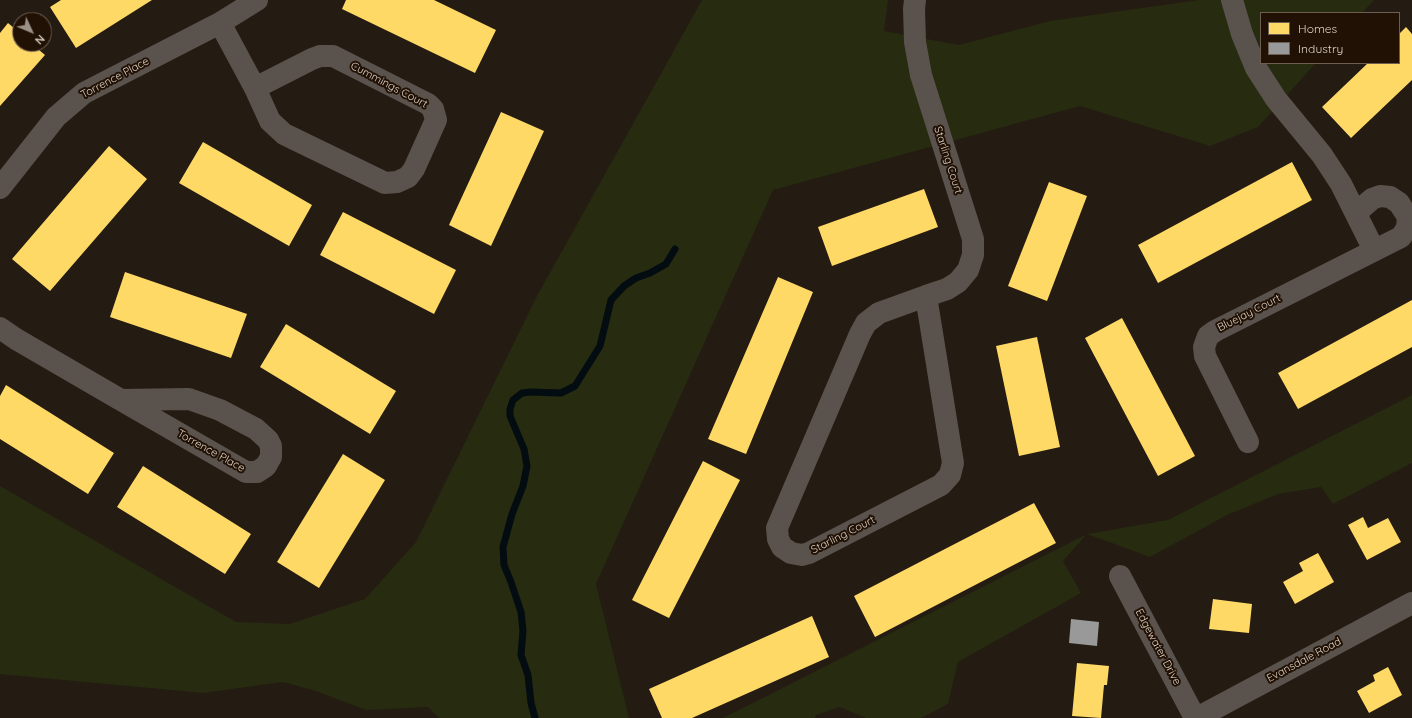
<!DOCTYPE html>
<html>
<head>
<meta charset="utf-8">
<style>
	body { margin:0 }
	#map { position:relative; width:1412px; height:718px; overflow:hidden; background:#241b12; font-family:Quicksand,sans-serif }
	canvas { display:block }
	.legend { position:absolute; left:1260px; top:12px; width:140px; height:52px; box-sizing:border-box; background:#211104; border:1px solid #6c5e52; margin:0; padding:5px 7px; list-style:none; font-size:12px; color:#ddd2c8 }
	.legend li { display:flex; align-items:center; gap:8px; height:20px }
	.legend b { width:20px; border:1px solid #6c5e52 }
	.north { position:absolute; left:12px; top:12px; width:40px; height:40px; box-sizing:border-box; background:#211104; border:1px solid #6c5e52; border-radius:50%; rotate:134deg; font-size:11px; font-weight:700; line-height:16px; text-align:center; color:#ddd2c8 }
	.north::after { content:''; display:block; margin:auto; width:14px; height:18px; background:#9c9288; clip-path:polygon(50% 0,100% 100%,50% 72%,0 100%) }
</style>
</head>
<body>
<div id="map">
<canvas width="1412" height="718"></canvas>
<ul class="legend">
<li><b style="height:11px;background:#ffd966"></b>Homes</li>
<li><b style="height:11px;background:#999"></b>Industry</li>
</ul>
<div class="north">N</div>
</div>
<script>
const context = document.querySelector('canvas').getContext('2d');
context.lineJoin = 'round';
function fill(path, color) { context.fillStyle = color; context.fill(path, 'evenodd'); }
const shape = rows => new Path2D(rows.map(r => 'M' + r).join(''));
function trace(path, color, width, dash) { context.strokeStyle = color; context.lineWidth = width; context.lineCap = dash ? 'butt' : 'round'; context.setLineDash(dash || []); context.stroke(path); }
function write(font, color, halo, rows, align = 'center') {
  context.font = font + ' Quicksand,sans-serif'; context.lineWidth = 4; context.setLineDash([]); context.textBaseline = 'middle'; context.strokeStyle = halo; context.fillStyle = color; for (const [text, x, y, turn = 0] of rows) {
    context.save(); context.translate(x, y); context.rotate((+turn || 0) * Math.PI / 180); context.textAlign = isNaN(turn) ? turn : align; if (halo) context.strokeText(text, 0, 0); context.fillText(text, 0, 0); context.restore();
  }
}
fill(shape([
	[702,0,888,0,884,31,959,45,1050,21,1199,0,1374,0,1362,13,1261,13,1261,63,1316,63,1258,127,1210,146,1080,106,773,190,596,584,629,718,439,718,428,707,366,710,316,691,283,682,203,693,0,674,0,486,236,622,290,624,365,599,416,542,537,296],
	[1412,395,1412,463,1333,504,1321,487,1278,494,1227,515,1150,557,1087,534,1063,561,1081,593,958,662,948,704,921,718,866,718,840,707,816,715,815,718,723,718,1087,534,1168,520]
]), '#272b10');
fill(shape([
	[61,0,152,0,76,48,50,7],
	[346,0,434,0,496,30,475,73,342,9],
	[8,23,20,33,20,44,32,44,45,55,0,106,0,33],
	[1406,27,1412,34,1412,80,1351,138,1322,107,1368,63,1399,63,1399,34],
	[501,112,544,131,491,246,449,225],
	[203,142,312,205,289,246,179,183],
	[109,146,147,179,50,291,12,259],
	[1292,162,1312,200,1158,283,1138,245],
	[1049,182,1087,196,1047,301,1008,286],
	[924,189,938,227,832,266,818,227],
	[343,212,456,270,434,314,320,255],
	[125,272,247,314,231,358,110,317],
	[778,277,813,292,746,454,708,439],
	[1412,300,1412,347,1298,409,1278,373],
	[1122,318,1195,456,1158,476,1085,338],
	[286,324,396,391,370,434,260,367],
	[1037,337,1060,447,1019,456,996,346],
	[6,385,114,453,88,494,0,439,0,396],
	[343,454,385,480,319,588,277,562],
	[703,461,740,480,669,618,632,600],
	[143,466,251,534,225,574,117,507],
	[1034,503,1056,543,875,637,854,596],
	[1363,517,1368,528,1388,518,1401,542,1367,560,1348,525],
	[1318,553,1334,582,1295,604,1283,582,1303,571,1299,563],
	[1213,599,1252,604,1249,633,1209,629],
	[812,616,829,657,692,718,662,718,649,689],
	[1077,663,1109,666,1107,685,1104,685,1101,718,1072,716],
	[1388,667,1402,695,1369,713,1357,691,1375,681,1373,675]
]), '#ffd966');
fill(shape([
	[1071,619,1099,622,1097,646,1069,643]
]), '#999');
trace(shape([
	[535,718,531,703,528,675,521,655,523,631,521,612,511,582,504,565,503,547,512,514,523,486,527,466,524,449,510,416,510,409,513,400,522,393,530,392,561,393,575,386,600,346,611,300,624,286,636,278,650,273,666,264,675,249]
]), '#030c11', 7);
trace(shape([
	[915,0,914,9,915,42,921,75,973,239,973,255,968,270,958,282,947,289,926,296],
	[1232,0,1242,34,1256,68,1276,99,1322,155,1341,184,1374,250],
	[220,23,255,88],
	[320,56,333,56,428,104,433,109,436,120,414,169,408,177,397,182,385,183,284,134,270,121,255,88,312,59,320,56],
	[0,188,56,117,84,93,220,23,257,0],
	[926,296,953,463,950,475,941,485,809,553,802,555,791,553,782,547,778,539,777,528,860,334,866,323,879,313,926,296],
	[0,328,16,339,121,400],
	[189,399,220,410,256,429,268,440,271,446,271,457,266,466,257,472,246,472,121,400,189,399],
	[1248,442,1205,356,1204,347,1208,336,1215,331,1401,237,1407,228,1408,217,1399,203,1390,197,1380,196,1372,199,1356,213],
	[1120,576,1195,718],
	[1197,718,1412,603]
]), '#5a524c', 22);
write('11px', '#ddd2c8', '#211104', [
	["Torrence Place",115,78,-28],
	["Cummings Court",389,85,28],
	["Starling Court",948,160,72],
	["Bluejay Court",1249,313,-27],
	["Torrence Place",211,451,29],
	["Starling Court",843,535,-27],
	["Edgewater Drive",1158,647,62],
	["Evansdale Road",1304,660,-28]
]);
</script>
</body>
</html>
